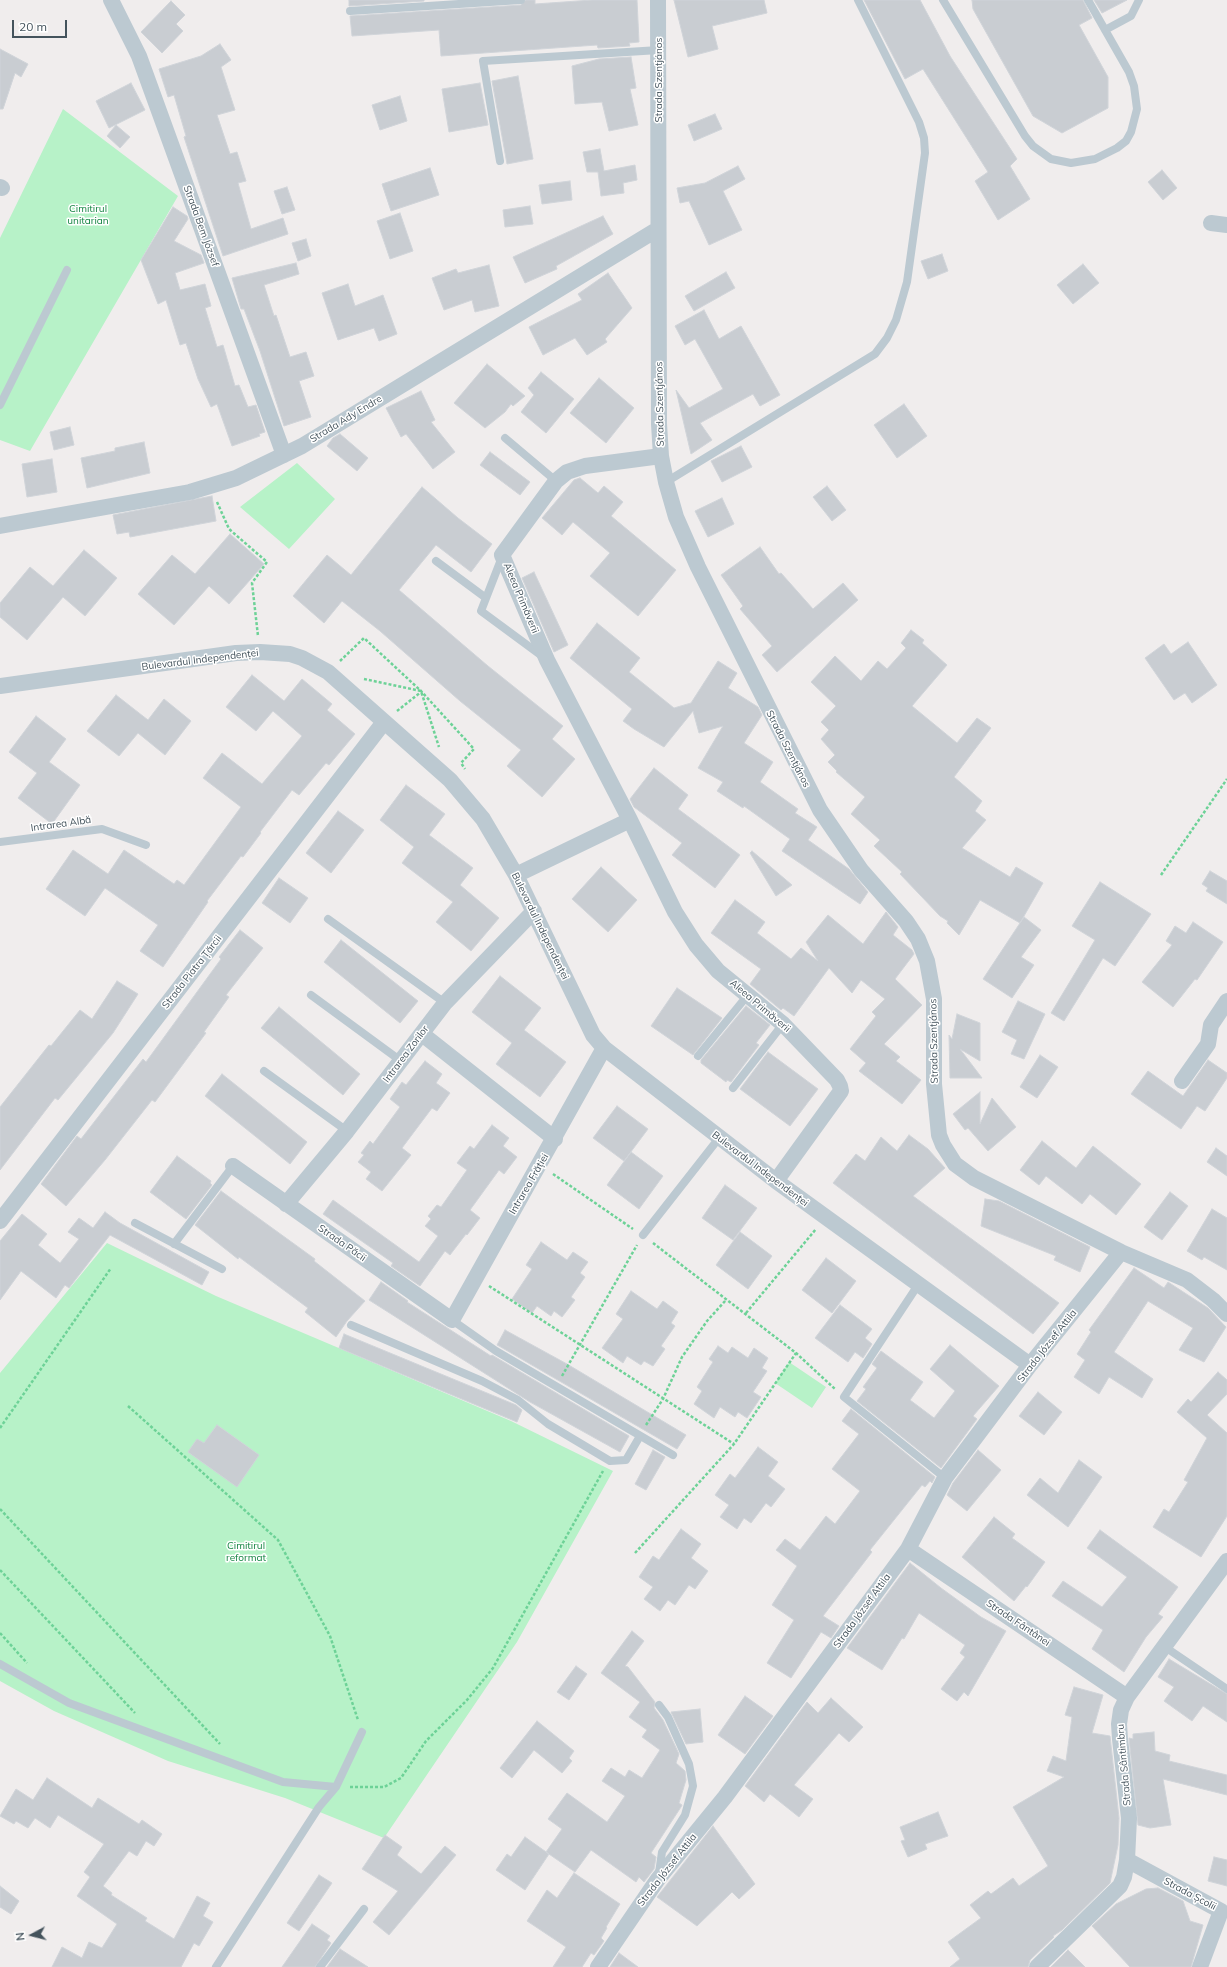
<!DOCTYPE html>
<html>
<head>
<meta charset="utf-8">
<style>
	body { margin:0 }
	#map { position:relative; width:1227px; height:1967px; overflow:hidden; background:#f0eded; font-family:Mulish,sans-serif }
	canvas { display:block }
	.north { position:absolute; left:12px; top:1915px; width:40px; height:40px; -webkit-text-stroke:3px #fff; paint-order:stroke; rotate:263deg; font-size:11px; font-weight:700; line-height:16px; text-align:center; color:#44535c }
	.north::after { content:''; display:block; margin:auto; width:14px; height:18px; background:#44535c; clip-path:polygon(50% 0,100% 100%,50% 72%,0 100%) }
	.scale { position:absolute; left:12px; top:20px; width:55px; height:18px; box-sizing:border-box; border:2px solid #44535c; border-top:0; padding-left:5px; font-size:12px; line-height:14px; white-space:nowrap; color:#44535c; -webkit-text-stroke:3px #fff; paint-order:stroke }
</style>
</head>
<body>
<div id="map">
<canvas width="1227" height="1967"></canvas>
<div class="north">N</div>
<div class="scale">20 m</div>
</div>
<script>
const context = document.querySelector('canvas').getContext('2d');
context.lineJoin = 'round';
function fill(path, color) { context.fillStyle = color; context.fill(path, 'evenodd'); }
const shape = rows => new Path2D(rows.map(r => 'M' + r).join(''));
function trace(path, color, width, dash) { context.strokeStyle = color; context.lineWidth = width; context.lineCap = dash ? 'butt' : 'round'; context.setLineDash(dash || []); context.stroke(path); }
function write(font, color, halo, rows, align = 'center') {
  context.font = font + ' Mulish,sans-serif'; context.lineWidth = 3; context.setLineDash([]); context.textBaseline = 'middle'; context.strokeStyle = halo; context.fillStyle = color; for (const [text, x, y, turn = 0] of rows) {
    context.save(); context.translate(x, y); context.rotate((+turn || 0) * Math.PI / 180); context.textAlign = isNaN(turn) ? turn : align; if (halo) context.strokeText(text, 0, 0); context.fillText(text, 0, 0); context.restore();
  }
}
fill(shape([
	[63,109,178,196,30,451,0,440,0,238],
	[297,463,335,499,289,549,240,507],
	[107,1243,216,1296,511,1421,613,1471,517,1642,384,1838,285,1798,168,1761,54,1711,0,1681,0,1373],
	[789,1362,826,1387,812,1408,775,1383]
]), '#b7f2c8');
const building = shape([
	[349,0,424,0,424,1,349,6,349,0],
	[526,0,535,0,535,4,592,0,637,0,639,42,629,43,630,46,598,48,597,45,441,56,439,30,352,36,350,16,521,5,526,0],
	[674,0,764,0,767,13,712,26,718,49,688,57,674,0],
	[864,0,920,0,950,56,1017,159,1010,166,1030,199,998,220,975,181,988,172,923,69,905,79,864,0],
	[972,0,1083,0,1092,18,1079,25,1108,77,1108,108,1062,133,1033,116,973,9,972,0],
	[1094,0,1127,0,1102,13,1094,0],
	[171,1,185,15,176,24,183,31,162,53,141,32,171,1],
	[220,44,231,60,221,67,235,110,217,115,230,154,237,152,246,181,238,183,251,229,283,218,288,234,223,256,184,137,186,136,174,95,168,97,159,69,201,56,220,44],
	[0,49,28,64,21,77,15,73,3,109,0,109,0,49],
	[631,57,636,88,630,89,638,125,609,131,602,102,575,104,572,66,599,59,631,57],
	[518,76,533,159,507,164,492,81,518,76],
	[131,83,145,110,109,128,96,101,131,83],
	[480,83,488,125,449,132,442,89,480,83],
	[400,96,407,121,380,130,372,105,400,96],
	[715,114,722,129,694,141,688,125,715,114],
	[116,125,130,137,120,148,107,136,116,125],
	[600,149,604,171,635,165,637,180,623,183,624,193,601,196,598,172,587,172,583,152,600,149],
	[738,166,745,179,723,191,742,230,709,245,689,201,680,203,677,188,705,183,738,166],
	[430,168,439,195,391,211,382,184,430,168],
	[1162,170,1177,188,1163,200,1148,182,1162,170],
	[570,181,572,200,542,204,539,185,570,181],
	[287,187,295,210,282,214,274,191,287,187],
	[530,206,533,224,505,227,503,210,530,206],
	[173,207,187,216,188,219,174,241,201,255,204,263,175,273,180,290,205,284,211,306,205,308,217,347,223,345,235,386,239,385,248,407,256,405,265,432,259,434,260,436,232,446,217,404,211,407,198,379,186,343,180,345,166,300,158,304,141,260,173,207],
	[400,213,413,251,390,259,377,221,400,213],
	[603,216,613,234,556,266,557,269,525,283,513,257,603,216],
	[306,239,311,256,298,261,292,243,306,239],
	[942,254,948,271,928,279,921,261,942,254],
	[296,263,299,274,264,285,274,316,276,315,290,357,306,352,314,376,299,381,311,417,284,426,260,351,244,309,241,309,232,278,296,263],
	[1083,264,1099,283,1073,304,1057,285,1083,264],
	[489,265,499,306,475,312,472,300,444,310,432,278,456,269,458,273,489,265],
	[726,272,735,288,694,311,685,296,726,272],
	[608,273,632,308,605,339,607,342,587,355,575,338,543,355,529,327,582,300,578,294,608,273],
	[348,284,355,306,383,295,397,334,379,341,374,328,338,340,322,293,348,284],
	[704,310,719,339,741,326,780,395,760,406,753,394,700,423,712,440,691,454,676,390,689,408,723,389,695,339,685,345,675,326,704,310],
	[487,364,525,396,513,406,511,404,505,412,485,428,454,403,487,364],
	[541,372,574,399,546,433,521,412,534,395,528,388,541,372],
	[599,378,634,408,606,443,570,413,599,378],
	[421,391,435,420,431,422,455,452,433,469,406,434,401,437,386,408,421,391],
	[904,404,927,436,897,458,874,425,904,404],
	[70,427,74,445,54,450,50,432,70,427],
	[340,434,368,458,357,471,327,446,333,438,340,434],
	[144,442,150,473,87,488,81,458,115,451,115,448,144,442],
	[741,446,752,467,722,482,711,461,741,446],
	[490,452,530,482,520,495,480,465,490,452],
	[52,459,57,492,27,497,22,464,52,459],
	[580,478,598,493,604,486,623,502,611,516,676,570,638,616,590,576,610,553,573,522,562,535,542,518,574,480,580,478],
	[827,486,846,510,832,521,813,497,827,486],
	[422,487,458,518,492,544,471,572,436,545,399,590,488,666,563,726,552,739,575,759,542,797,507,766,521,750,460,701,380,631,342,601,324,623,293,596,327,555,351,575,422,487],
	[212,496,216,521,130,537,129,532,117,534,113,515,212,496],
	[722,498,734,524,708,537,695,511,722,498],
	[230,534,264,564,229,604,209,586,174,625,138,594,172,555,195,574,230,534],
	[760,547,779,574,781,573,813,609,843,583,858,600,777,672,762,655,772,646,740,609,743,606,721,575,760,547],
	[84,550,117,578,85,616,63,597,27,640,0,617,0,603,30,567,53,586,84,550],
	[534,572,568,645,554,652,522,578,534,572],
	[597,623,640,658,629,672,674,708,691,703,718,661,737,673,728,688,758,707,762,715,744,743,773,762,760,782,798,809,795,813,817,827,808,840,849,869,868,892,860,904,782,851,790,839,744,806,743,808,717,791,723,782,698,768,723,726,699,733,693,711,664,747,634,729,623,721,632,709,570,658,597,623],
	[911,630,924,640,922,643,947,665,912,706,957,743,977,718,991,728,954,777,982,801,975,811,986,820,962,848,1010,877,1016,867,1043,883,1020,923,980,900,959,935,947,923,948,921,940,916,900,874,902,872,874,846,880,840,851,814,865,797,836,772,837,771,828,762,835,755,821,739,829,730,821,722,836,706,811,682,835,656,861,681,878,661,887,669,906,648,901,643,911,630],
	[1188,642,1217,685,1192,703,1185,693,1174,700,1145,658,1164,644,1171,654,1188,642],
	[252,675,284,701,302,679,332,704,327,710,355,734,329,765,326,763,299,795,292,790,260,832,261,833,243,857,241,856,207,901,208,902,163,967,140,951,158,925,105,888,85,916,46,889,73,850,108,874,124,850,174,884,177,880,184,885,241,807,203,778,222,753,262,784,302,736,273,711,256,731,226,707,252,675],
	[116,695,148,720,164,699,191,721,165,755,138,733,119,756,87,731,116,695],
	[36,716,66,739,49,762,80,785,52,824,18,798,37,773,9,752,36,716],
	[654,768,688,795,678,809,740,855,715,888,672,855,682,843,634,807,630,799,654,768],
	[406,785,445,814,429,835,473,868,460,885,499,918,471,951,436,922,453,902,402,863,414,847,380,820,406,785],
	[338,811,364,830,331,873,306,853,338,811],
	[752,851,792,885,776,896,750,853,752,851],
	[601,867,637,900,608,932,572,899,601,867],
	[1210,871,1227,881,1227,904,1206,891,1208,888,1202,884,1210,871],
	[279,878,308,898,290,923,262,903,279,878],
	[1100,882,1151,914,1115,966,1103,958,1064,1021,1051,1013,1095,940,1072,926,1100,882],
	[735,900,765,922,757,933,791,959,801,948,818,961,806,942,828,915,863,944,886,912,898,927,893,935,912,950,914,954,895,979,922,1005,884,1044,900,1057,896,1061,921,1080,902,1104,859,1071,866,1063,850,1049,876,1016,872,1012,885,999,861,980,852,993,829,968,794,1016,783,1008,781,1010,750,984,761,969,711,933,735,900],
	[1024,917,1041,930,1021,957,1034,965,1012,998,983,979,1024,917],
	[1193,922,1223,942,1197,980,1195,979,1173,1007,1142,982,1172,945,1166,941,1175,926,1186,933,1193,922],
	[240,930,263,948,226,995,229,997,204,1032,206,1033,155,1102,152,1100,105,1160,66,1206,41,1184,77,1136,81,1139,143,1059,146,1062,221,959,219,957,240,930],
	[341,940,418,1001,400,1023,324,962,341,940],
	[500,976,541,1008,524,1030,566,1062,540,1097,496,1064,512,1043,472,1012,500,976],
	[117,981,138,994,113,1033,58,1100,55,1098,0,1170,0,1107,49,1045,51,1046,80,1010,92,1019,117,981],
	[677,988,722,1018,693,1055,651,1026,677,988],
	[1018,1001,1045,1014,1024,1059,1011,1054,1017,1040,1002,1032,1018,1001],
	[746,1006,770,1025,756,1043,759,1045,731,1082,727,1080,726,1082,701,1063,701,1060,746,1006],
	[279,1007,360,1074,343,1095,261,1028,279,1007],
	[957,1014,980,1023,980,1061,960,1049,982,1078,950,1078,949,1035,952,1039,957,1014],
	[768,1052,818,1089,790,1126,740,1089,768,1052],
	[1040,1055,1058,1067,1037,1098,1020,1087,1040,1055],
	[1208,1060,1227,1073,1227,1078,1205,1111,1197,1106,1181,1129,1131,1094,1148,1071,1183,1096,1208,1060],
	[425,1061,442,1074,436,1083,450,1093,437,1111,432,1108,402,1148,411,1155,382,1191,366,1179,371,1172,358,1162,364,1155,361,1153,370,1141,373,1144,400,1107,390,1099,402,1082,406,1085,425,1061],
	[222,1074,307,1142,290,1164,205,1096,222,1074],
	[980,1092,980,1124,992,1098,1016,1127,988,1151,968,1128,965,1130,953,1114,980,1092],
	[617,1106,648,1129,624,1161,593,1138,617,1106],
	[492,1125,509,1138,503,1146,517,1157,504,1174,499,1170,470,1210,480,1218,467,1235,466,1234,450,1255,445,1251,420,1286,391,1266,393,1263,323,1214,333,1200,419,1262,438,1236,425,1226,431,1219,428,1216,437,1205,441,1207,467,1170,457,1163,470,1146,474,1149,492,1125],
	[909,1135,928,1149,945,1168,913,1196,1059,1303,1033,1334,833,1183,856,1154,865,1161,881,1137,897,1151,909,1135],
	[1042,1141,1076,1168,1093,1146,1141,1184,1116,1215,1090,1194,1082,1204,1046,1176,1039,1185,1020,1170,1042,1141],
	[1216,1148,1227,1156,1227,1176,1207,1162,1216,1148],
	[631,1152,663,1176,639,1209,607,1185,631,1152],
	[177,1156,211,1181,210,1183,212,1185,186,1219,150,1192,177,1156],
	[725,1185,757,1208,733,1240,702,1218,725,1185],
	[221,1191,315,1259,314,1261,365,1301,347,1321,336,1337,305,1312,308,1308,239,1257,238,1259,195,1225,221,1191],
	[1170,1192,1188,1206,1162,1240,1144,1227,1170,1192],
	[985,1199,999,1201,1090,1247,1080,1272,1054,1260,1056,1256,981,1226,985,1199],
	[1212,1209,1227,1218,1227,1270,1204,1257,1202,1260,1187,1251,1212,1209],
	[105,1212,120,1223,209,1272,202,1285,110,1235,69,1288,65,1285,56,1298,21,1271,0,1300,0,1241,22,1214,47,1234,38,1245,60,1263,79,1239,68,1232,79,1218,93,1228,105,1212],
	[740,1232,772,1256,748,1289,716,1265,740,1232],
	[541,1242,567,1260,573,1252,588,1262,580,1273,585,1277,571,1297,575,1300,562,1317,554,1311,551,1316,537,1306,532,1313,512,1299,532,1269,526,1265,541,1242],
	[826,1258,856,1281,832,1313,802,1290,826,1258],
	[1134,1268,1164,1288,1168,1282,1208,1308,1226,1327,1204,1362,1179,1350,1193,1328,1148,1301,1114,1352,1153,1379,1142,1398,1109,1377,1099,1394,1074,1377,1085,1360,1077,1354,1091,1332,1089,1330,1134,1268],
	[381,1282,408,1301,407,1302,491,1356,492,1355,629,1436,620,1452,530,1402,369,1300,381,1282],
	[631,1291,657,1309,663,1301,678,1312,671,1323,675,1326,661,1346,665,1349,653,1366,644,1361,641,1365,627,1356,623,1363,602,1348,623,1319,616,1314,631,1291],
	[840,1305,872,1329,865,1338,872,1344,863,1358,855,1352,848,1362,815,1338,840,1305],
	[505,1330,567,1364,686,1435,677,1449,499,1346,497,1345,505,1330],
	[344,1334,516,1405,522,1410,517,1422,339,1348,344,1334],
	[950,1345,999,1386,973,1416,977,1419,941,1468,857,1401,866,1389,863,1387,877,1368,872,1364,881,1351,923,1382,910,1400,934,1418,955,1391,930,1369,950,1345],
	[718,1346,728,1353,732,1347,748,1358,754,1348,768,1358,762,1368,767,1371,753,1392,761,1397,747,1418,738,1412,735,1417,720,1407,714,1418,694,1404,702,1391,697,1387,713,1362,709,1359,718,1346],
	[1218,1372,1227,1380,1227,1394,1207,1415,1227,1433,1227,1516,1201,1557,1153,1527,1164,1509,1169,1512,1188,1482,1184,1480,1207,1438,1177,1412,1188,1399,1191,1402,1218,1372],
	[1038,1392,1062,1412,1044,1435,1019,1416,1038,1392],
	[851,1409,935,1477,932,1483,930,1481,925,1487,922,1485,870,1550,872,1552,823,1616,839,1626,831,1638,821,1632,791,1678,767,1663,794,1620,772,1605,797,1566,776,1550,785,1539,800,1550,826,1516,835,1524,860,1491,832,1469,859,1434,842,1421,851,1409],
	[217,1425,259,1455,237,1487,188,1452,197,1439,204,1443,217,1425],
	[758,1447,778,1462,768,1476,785,1489,771,1507,766,1503,751,1523,744,1518,737,1529,720,1517,729,1505,715,1495,730,1474,735,1478,758,1447],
	[653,1450,665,1457,646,1490,635,1484,653,1450],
	[978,1450,1001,1470,967,1511,947,1495,953,1483,978,1450],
	[1079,1460,1102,1477,1068,1527,1027,1495,1040,1478,1058,1493,1079,1460],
	[994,1517,1015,1534,1012,1538,1045,1562,1027,1587,1026,1586,1014,1601,962,1557,994,1517],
	[681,1529,701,1544,691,1558,708,1571,695,1589,689,1585,675,1605,668,1600,660,1611,644,1599,653,1587,639,1577,653,1556,659,1560,681,1529],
	[1100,1530,1178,1587,1158,1614,1163,1617,1146,1637,1124,1672,1092,1649,1103,1630,1052,1596,1063,1581,1102,1607,1127,1577,1087,1548,1100,1530],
	[910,1563,941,1588,981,1617,1006,1631,968,1696,964,1692,957,1701,941,1689,965,1657,960,1653,965,1645,919,1613,904,1639,902,1638,882,1670,847,1648,910,1563],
	[632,1631,644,1641,625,1666,628,1667,655,1702,654,1708,663,1720,679,1754,676,1763,685,1771,686,1780,679,1803,682,1805,681,1807,651,1853,656,1857,654,1869,644,1882,639,1877,636,1882,591,1850,575,1872,546,1852,562,1829,548,1819,567,1793,607,1822,625,1796,602,1781,611,1768,625,1777,629,1770,642,1778,660,1750,642,1737,647,1730,629,1717,640,1702,601,1673,632,1631],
	[1169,1659,1227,1694,1227,1722,1203,1706,1192,1721,1164,1701,1174,1687,1158,1677,1169,1659],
	[576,1666,587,1674,569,1700,557,1692,576,1666],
	[1074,1687,1103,1695,1092,1733,1110,1736,1119,1818,1118,1845,1110,1883,1062,1930,1053,1936,1054,1937,1030,1960,1028,1967,950,1967,960,1959,948,1942,981,1918,970,1905,988,1891,991,1894,1013,1878,1019,1886,1048,1866,1013,1807,1064,1777,1047,1771,1053,1756,1066,1761,1072,1717,1065,1715,1074,1687],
	[745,1696,773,1716,745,1754,718,1735,745,1696],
	[831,1698,863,1727,849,1742,839,1733,794,1785,813,1799,799,1817,770,1794,764,1802,745,1786,807,1702,818,1713,831,1698],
	[700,1709,703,1742,686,1744,671,1712,700,1709],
	[537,1721,574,1751,569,1758,572,1761,562,1773,534,1750,512,1778,500,1768,537,1721],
	[1154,1732,1155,1751,1170,1755,1169,1761,1227,1775,1227,1795,1163,1779,1171,1825,1150,1828,1138,1825,1129,1738,1133,1739,1133,1734,1154,1732],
	[47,1778,92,1808,98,1798,139,1824,142,1820,162,1834,154,1846,146,1841,137,1856,129,1851,103,1886,112,1893,111,1895,147,1918,145,1921,174,1939,197,1896,210,1903,203,1916,213,1922,199,1946,194,1943,181,1967,52,1967,62,1947,82,1958,89,1942,102,1948,117,1924,77,1896,90,1877,84,1872,104,1844,58,1815,50,1828,35,1818,28,1828,16,1821,14,1824,0,1816,16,1789,33,1800,47,1778],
	[938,1812,948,1836,925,1844,927,1849,908,1857,901,1841,905,1840,900,1827,938,1812],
	[713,1826,755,1884,739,1899,732,1892,697,1926,657,1897,713,1826],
	[385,1835,402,1847,397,1855,421,1874,445,1846,456,1855,389,1935,373,1922,398,1891,362,1869,385,1835],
	[525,1837,549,1854,525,1890,496,1870,507,1854,511,1857,525,1837],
	[1214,1857,1227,1860,1227,1886,1208,1881,1214,1857],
	[574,1873,620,1904,606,1927,607,1928,601,1938,604,1941,594,1955,591,1953,582,1967,553,1967,566,1947,527,1921,547,1890,557,1898,574,1873],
	[319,1875,332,1883,299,1931,287,1923,319,1875],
	[0,1886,19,1901,11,1914,0,1907,0,1886],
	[1158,1888,1183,1901,1190,1921,1203,1925,1191,1967,1130,1967,1092,1926,1116,1904,1146,1889,1158,1888],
	[312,1924,330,1936,327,1940,331,1943,315,1967,282,1967,312,1924],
	[340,1949,368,1967,327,1967,340,1949],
	[1068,1950,1085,1967,1051,1967,1068,1950],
	[619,1953,638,1967,610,1967,619,1953]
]);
fill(building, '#c9cdd2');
trace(building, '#d0d4d9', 1);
trace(shape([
	[217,502,229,529,267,562,252,583,258,636],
	[340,661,364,638,421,691,474,749,461,763,465,769],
	[364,679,421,691,439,747],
	[397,711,421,692],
	[1161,875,1227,779],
	[553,1174,633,1229],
	[653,1243,796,1353,835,1389],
	[489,1286,734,1444],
	[746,1313,816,1229],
	[562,1376,637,1245],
	[128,1406,278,1540,330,1636,358,1720],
	[646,1425,663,1399,682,1357,707,1321,726,1300],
	[0,1428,111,1268],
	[0,1509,220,1744],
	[635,1553,734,1444,796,1353],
	[0,1570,135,1713],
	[0,1633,27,1663],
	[350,1787,384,1787,401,1778,426,1741,467,1700,493,1668,603,1471]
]), '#6dd297', 2.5, [3, 2]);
trace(shape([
	[943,0,1025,136,1033,146,1051,159,1071,163,1095,159,1117,148,1126,141,1131,132,1137,109,1134,86,1129,72,1088,0],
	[350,11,521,0],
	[1105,30,1131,16,1139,0],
	[500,161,483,61,659,50],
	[0,405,67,270],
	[505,438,556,481],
	[666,482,875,354,887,338,896,320,907,282,925,153,924,138,919,122,858,0],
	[502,557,481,611,542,656],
	[436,561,486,598],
	[0,842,102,829,146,845],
	[328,919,445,1003],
	[311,995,401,1061],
	[698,1056,747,996],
	[264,1071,347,1131],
	[733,1088,783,1024],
	[135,1223,222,1269],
	[643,1235,719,1138],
	[174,1244,233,1166],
	[918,1285,844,1397,945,1478],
	[452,1320,496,1351,673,1455],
	[351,1325,482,1381,518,1400,548,1424,610,1461,626,1460,640,1436],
	[1165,1647,1227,1689],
	[0,1664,69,1703,283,1782,336,1787,319,1807,216,1967],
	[336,1787,362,1732],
	[659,1873,662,1852,685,1815,693,1786,689,1764,668,1717,659,1705],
	[320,1967,364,1909]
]), '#bcc9d1', 8);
trace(shape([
	[111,0,139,56,284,455],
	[658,0,659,424,661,456,666,482,676,517,698,567,820,810,861,870,906,921,918,939,927,961,934,999,934,1084,939,1135,943,1145,955,1164,974,1178,1121,1252,1187,1280,1213,1300,1227,1314],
	[0,187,2,188],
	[1211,223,1227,225],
	[0,526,190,492,236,478,302,446,658,229],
	[0,686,236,653,260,652,290,654,302,658,328,672,450,780,483,819,516,875,593,1035,604,1048,776,1181,1030,1365],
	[630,820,675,912,696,945,718,971,783,1024,837,1080,840,1086,841,1091,776,1181],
	[516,875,630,820,547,660,502,555,556,481,567,472,585,466,661,456],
	[422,1034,555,1139],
	[1182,1081,1208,1044,1211,1025,1227,1001],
	[233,1166,452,1320,604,1048],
	[286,1204,347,1131,445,1003,534,911],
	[0,1221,384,722],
	[908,1549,1127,1697],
	[1127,1860,1221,1911,1200,1967],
	[598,1967,658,1879,725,1797,908,1549,945,1478,1030,1365,1121,1252],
	[1037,1967,1120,1886,1124,1877,1127,1860,1129,1818,1120,1739,1119,1724,1121,1710,1127,1697,1227,1561]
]), '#bcc9d1', 16);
write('10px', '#44535c', '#fff', [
	["Strada Szentjános",659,80,-90],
	["Strada Bem József",201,226,70],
	["Strada Szentjános",660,404,-91],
	["Strada Ady Endre",346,419,-31],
	["Aleea Primăverii",521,598,67],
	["Bulevardul Independenței",200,660,-7],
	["Strada Szentjános",788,749,63],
	["Intrarea Albă",61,824,-8],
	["Bulevardul Independenței",540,926,64],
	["Strada Piatra Țărcii",192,972,-52],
	["Aleea Primăverii",760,1006,40],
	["Strada Szentjános",934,1041,-91],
	["Intrarea Zorilor",406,1054,-53],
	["Bulevardul Independenței",760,1169,37],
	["Intrarea Frăției",529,1184,-60],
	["Strada Păcii",342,1243,35],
	["Strada József Attila",1047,1346,-52],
	["Strada József Attila",862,1611,-54],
	["Strada Fântânei",1018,1623,34],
	["Strada Sântimbru",1124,1765,-95],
	["Strada József Attila",667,1870,-52],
	["Strada Școlii",1190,1894,28]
]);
write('10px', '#10823f', '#fff', [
	["Cimitirul",88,209],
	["unitarian",88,221],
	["Cimitirul",246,1546],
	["reformat",246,1558]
]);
</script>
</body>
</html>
